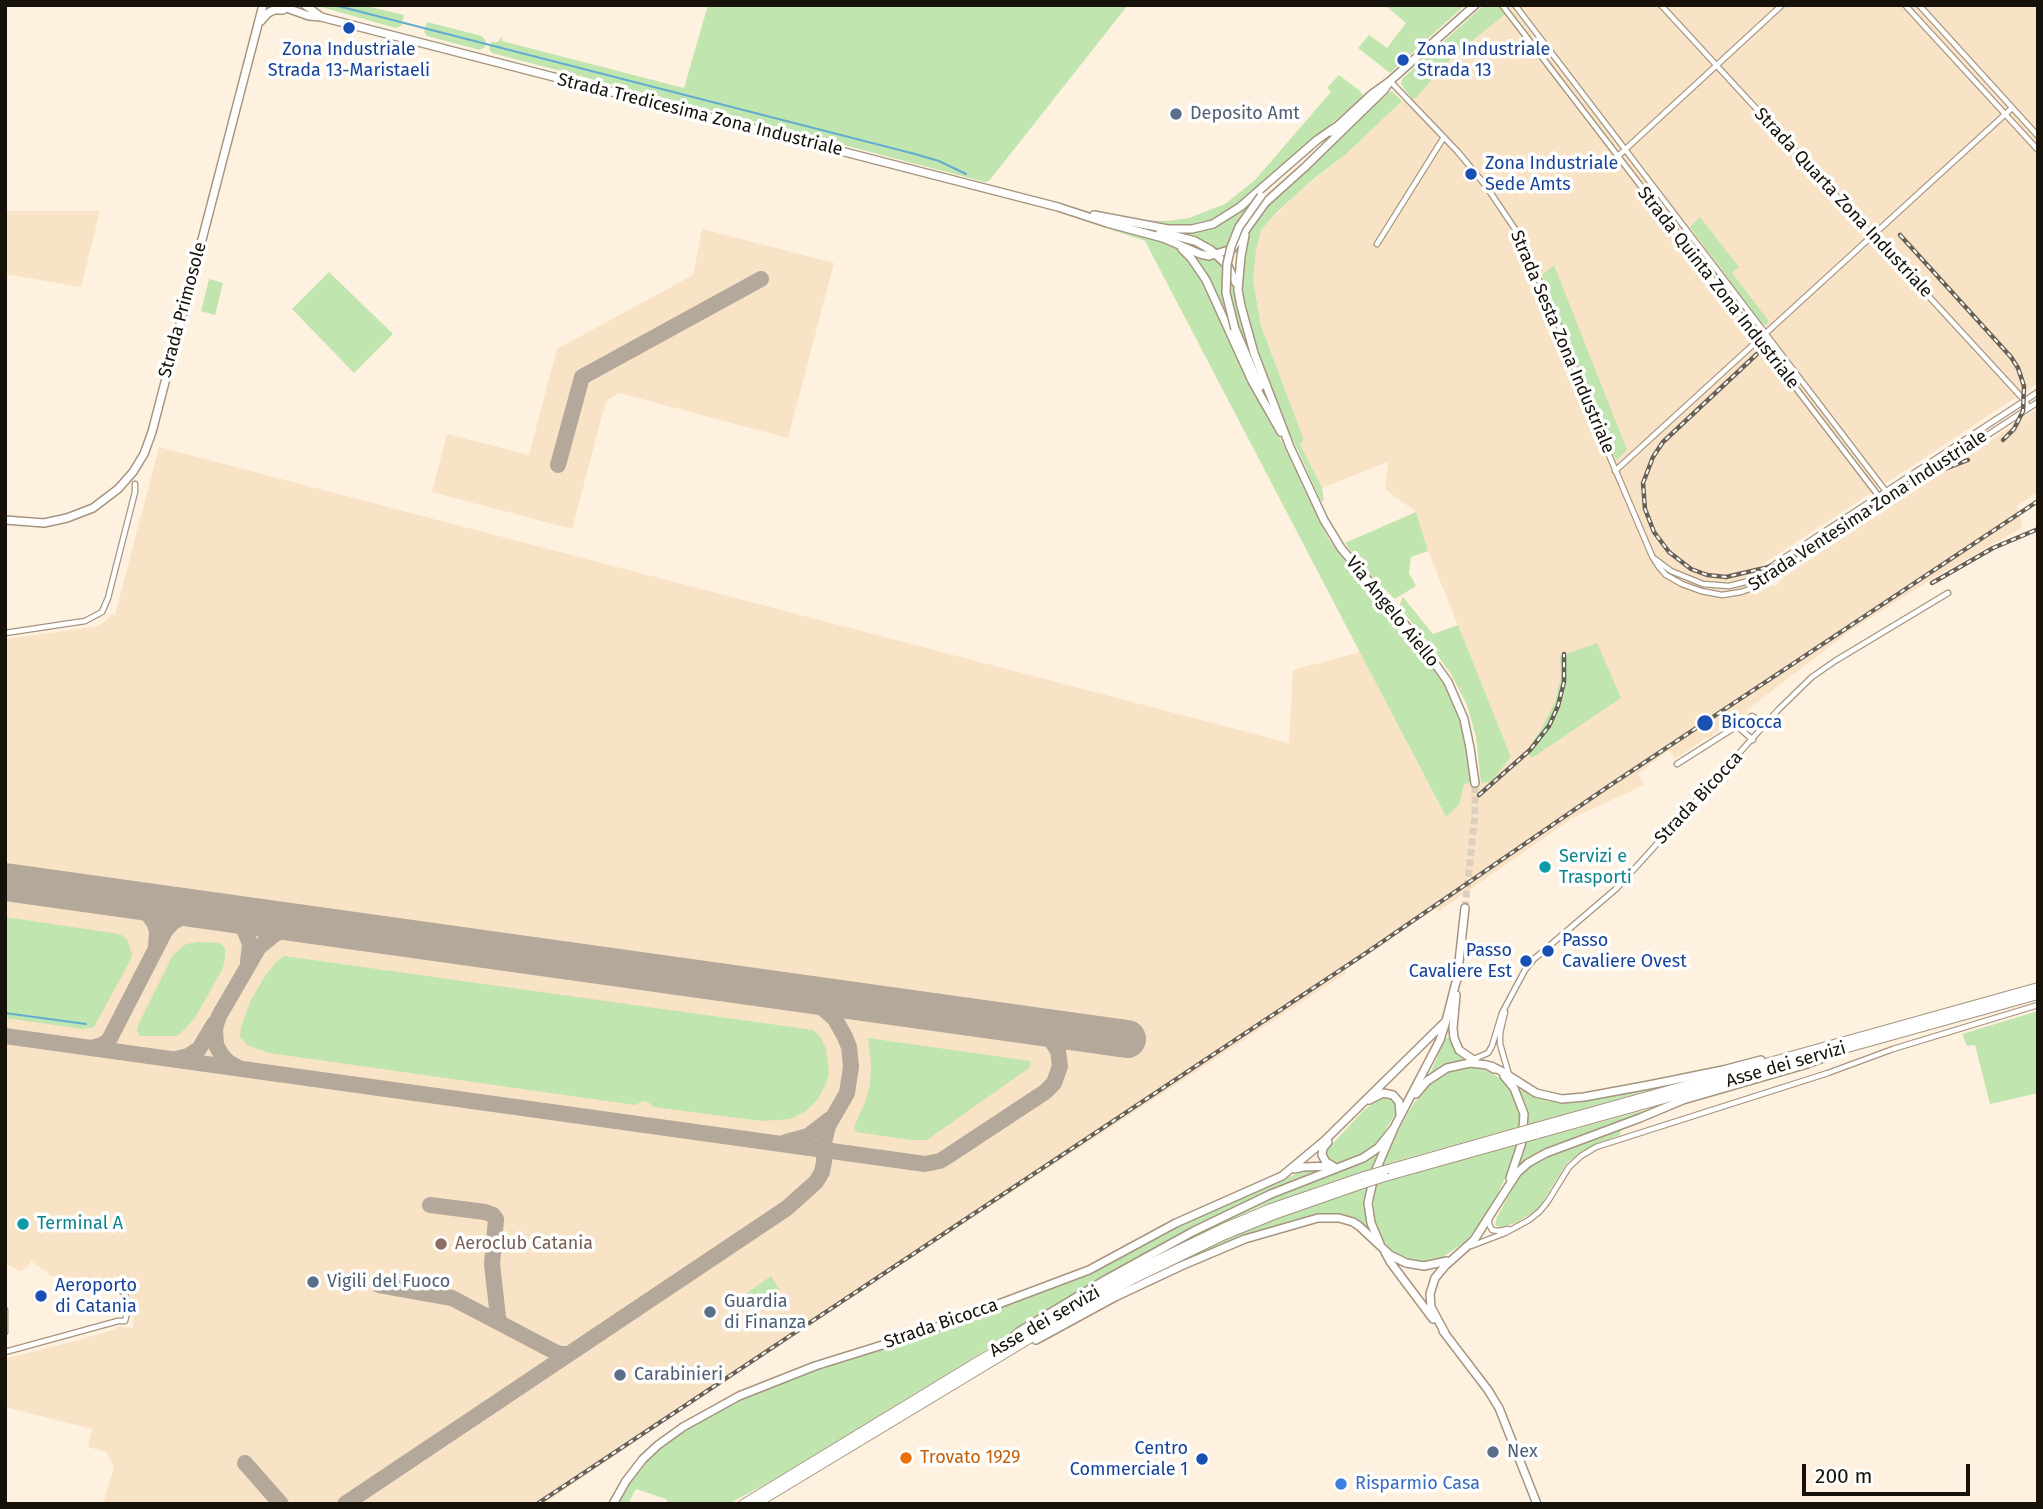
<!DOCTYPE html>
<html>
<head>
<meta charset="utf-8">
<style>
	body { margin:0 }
	#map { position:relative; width:2043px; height:1509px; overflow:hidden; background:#fff1df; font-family:"Fira Sans",sans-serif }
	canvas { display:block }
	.frame { position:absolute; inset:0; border:7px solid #161109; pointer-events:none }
	.scale { position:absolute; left:1802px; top:1464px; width:168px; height:32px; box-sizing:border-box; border:4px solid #161109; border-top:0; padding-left:9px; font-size:21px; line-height:24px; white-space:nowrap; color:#161109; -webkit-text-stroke:5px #fff; paint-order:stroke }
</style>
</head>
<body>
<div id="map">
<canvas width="2043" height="1509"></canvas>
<div class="frame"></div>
<div class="scale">200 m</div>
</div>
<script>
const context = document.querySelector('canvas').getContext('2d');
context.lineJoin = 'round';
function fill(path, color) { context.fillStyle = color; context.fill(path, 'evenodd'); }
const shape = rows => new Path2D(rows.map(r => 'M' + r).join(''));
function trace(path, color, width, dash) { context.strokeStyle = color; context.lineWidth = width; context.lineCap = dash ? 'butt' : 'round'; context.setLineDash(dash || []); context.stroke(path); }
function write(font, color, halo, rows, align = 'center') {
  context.font = font + ' "Fira Sans",sans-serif'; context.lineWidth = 7; context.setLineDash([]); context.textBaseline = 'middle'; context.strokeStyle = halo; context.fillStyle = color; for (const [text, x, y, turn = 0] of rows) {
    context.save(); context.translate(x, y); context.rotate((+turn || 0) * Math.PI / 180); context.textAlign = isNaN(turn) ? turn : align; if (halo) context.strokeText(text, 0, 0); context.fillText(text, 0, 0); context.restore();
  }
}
fill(shape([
	[1499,5,2038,5,2038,383,1757,568,1745,574,1756,594,1772,585,1775,587,1785,576,1949,468,1951,464,1966,454,1968,456,2038,408,2038,492,2017,506,2023,527,1935,577,1850,631,1747,710,1748,712,1707,739,1706,738,1675,759,1669,750,1638,774,1644,785,1573,818,1439,911,1436,908,1345,969,1346,973,1328,985,698,1398,544,1504,103,1504,114,1467,106,1452,88,1447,92,1429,5,1407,5,1359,78,1340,116,1329,118,1326,133,1328,134,1304,124,1284,51,1276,31,1261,27,1268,20,1271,5,1263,5,639,99,626,106,621,111,614,115,615,159,447,1289,743,1293,670,1360,652,1445,816,1458,805,1464,784,1491,782,1511,757,1428,551,1416,512,1385,489,1388,462,1322,488,1300,443,1304,440,1261,326,1253,280,1256,251,1261,230,1295,195,1345,155,1402,101,1416,98,1453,56,1506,14],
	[1560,656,1621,698,1526,751,1541,729,1555,702,1561,676],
	[5,211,100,211,81,287,5,274],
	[702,229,834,263,788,438,619,393,606,401,572,529,432,492,447,434,529,455,557,349,693,275]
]), '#f9e3c6');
fill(shape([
	[314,5,362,5,404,15,401,26,396,28],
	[708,5,1128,5,989,181,985,182,492,53,489,49,491,42,498,42,503,36,502,41,684,88],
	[1385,5,1465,5,1390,73,1358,48,1369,35,1387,48,1406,23],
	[1484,5,1499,5,1506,14,1453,56,1416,98,1412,99,1401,84,1402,79],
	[427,22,482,36,486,41,485,47,480,50,427,36,424,32],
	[1339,75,1360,91,1363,96,1233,210,1224,216,1201,225,1167,227,1140,220,1167,221,1189,218,1225,204,1255,180,1331,92,1327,88],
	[1392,91,1402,101,1345,155,1311,181,1278,211,1261,230,1256,251,1253,280,1261,326,1304,440,1300,444,1322,488,1324,501,1321,501,1275,400,1248,327,1241,288,1246,239,1258,215,1268,204,1323,155,1382,97],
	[1254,198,1238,221,1229,239,1227,250,1216,253,1168,232,1195,231],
	[1700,217,1739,267,1732,273,1768,320,1768,324,1766,325,1762,324,1690,227],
	[1079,219,1154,239,1174,246,1183,253,1204,279,1328,538,1356,576,1431,661,1455,704,1466,744,1473,783,1464,784,1459,805,1446,817,1145,241],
	[1188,251,1216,256,1233,278,1242,322,1258,374],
	[1554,265,1627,450,1616,460,1542,275],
	[329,272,393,334,354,373,292,309],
	[209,279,223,283,215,315,201,311],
	[1416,512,1428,551,1411,557,1409,573,1416,586,1395,599,1368,573,1345,543],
	[1403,597,1433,634,1458,625,1511,757,1491,782,1481,783,1476,737,1467,705,1451,674,1427,641,1399,607],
	[1597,643,1621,698,1532,758,1526,752,1541,729,1555,702,1561,676,1560,656],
	[5,917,113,933,122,935,127,939,132,954,130,961,94,1027,83,1029,5,1018],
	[199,942,220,943,225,948,225,957,223,968,195,1018,181,1033,176,1036,140,1036,137,1030,139,1023,173,955,186,944],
	[284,956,813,1030,821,1038,826,1049,829,1073,826,1084,818,1099,806,1111,790,1119,762,1121,653,1107,648,1102,643,1101,635,1105,269,1053,247,1045,240,1037,241,1027,250,1002,265,976,277,961],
	[2038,1011,2038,1093,1990,1104,1975,1045,1967,1046,1962,1034],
	[1451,1036,1457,1053,1464,1060,1442,1068,1429,1076,1445,1039],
	[868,1038,1030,1061,1031,1063,1029,1068,927,1140,911,1140,856,1132,854,1127,866,1100,870,1084,871,1063],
	[1464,1068,1477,1068,1488,1071,1503,1080,1503,1081,1504,1081,1511,1089,1519,1109,1521,1124,1519,1139,1511,1166,1497,1195,1481,1223,1465,1242,1443,1257,1426,1261,1413,1260,1396,1254,1381,1239,1373,1215,1374,1190,1388,1149,1412,1106,1427,1087,1442,1075],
	[1511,1129,1508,1147,1384,1182,1390,1163],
	[1680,1081,1538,1122,1535,1140,1664,1105,1517,1169,1524,1150,1528,1124,1527,1107,1519,1089,1547,1101,1575,1102],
	[1382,1095,1389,1096,1396,1101,1397,1111,1379,1141,1368,1152,1352,1160,1339,1164,1332,1163,1326,1157,1326,1151,1362,1112],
	[1621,1130,1620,1135,1595,1144,1580,1153,1567,1163,1538,1209,1516,1223,1501,1227,1495,1225,1497,1217,1509,1195,1520,1176,1530,1166,1551,1155],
	[1382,1147,1373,1168,1366,1196,1372,1234,1341,1216,1329,1214,1315,1215,1243,1236,1164,1269,1227,1239,1276,1219,1358,1190,1363,1171,1259,1207,1159,1253,1251,1206,1308,1182,1361,1163],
	[1312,1169,1326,1169,1240,1205,1123,1266,826,1448,764,1485,728,1504,669,1504,666,1499,636,1489,628,1504,616,1504,627,1484,644,1463,664,1444,685,1430,738,1400,817,1368,927,1334,1061,1285,1109,1264,1182,1223,1303,1171],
	[771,1276,780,1290,753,1309,744,1295]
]), '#c1e5ae');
trace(shape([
	[334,5,915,154,939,161,966,174],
	[5,1013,86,1024]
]), '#61add0', 2);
trace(shape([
	[558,465,582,377,761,279],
	[111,897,133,902,143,907,155,924,157,932,156,946],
	[217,912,234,918,244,929,250,944,248,962],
	[5,1036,925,1164,940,1161,948,1156,1045,1092,1054,1083,1060,1066,1058,1051,1047,1034,1034,1026],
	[92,1048,102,1045,109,1040,165,931,172,923,188,913,210,911],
	[176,1059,188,1056,199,1049,214,1024],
	[239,1068,228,1062,221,1054,216,1045,215,1028,219,1016,259,947,275,934,285,929,311,925],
	[786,1142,808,1136,830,1119],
	[430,1205,485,1212,493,1215,496,1219,492,1264,498,1317,500,1323],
	[379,1285,452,1298,555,1352,560,1354,569,1354],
	[245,1463,281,1504],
	[345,1504,787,1208,816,1182,822,1172,824,1162,824,1143,828,1126,847,1093,851,1067,849,1047,845,1037,835,1019,819,1005,796,994,776,990]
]), '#b4a89a', 16);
trace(shape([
	[5,882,1127,1039]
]), '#b4a89a', 38);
trace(shape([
	[1465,908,1475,815,1475,783]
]), '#dccfbf', 7, [7, 3.5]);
const street = shape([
	[1502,5,1884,503],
	[1515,5,1891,498],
	[1661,5,2025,401,2029,408],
	[1905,5,2038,150],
	[1919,5,2038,136],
	[1390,81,1458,152,1486,186,1519,235,1555,316,1595,422,1652,556,1659,567,1666,575,1682,584,1701,591,1722,595,1741,592,1755,587,2038,402],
	[1617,157,1782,5],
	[1377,244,1444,137],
	[1615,471,2012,108],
	[1655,559,1671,571,1703,584,1729,586,1749,581,2038,392],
	[5,633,85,621,102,612,108,598,135,492,135,484],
	[1753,740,1737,726,1752,716,1766,725],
	[1677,764,1737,726],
	[1505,1012,1500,1033,1500,1044,1509,1075],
	[1474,1059,1488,1053,1492,1046,1502,1013,1525,970,1534,959,1617,888,1779,709,1812,677,1835,661,1948,593],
	[1489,1218,1489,1224,1492,1230,1499,1231,1508,1229],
	[1471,1246,1505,1233,1529,1220,1540,1211,1548,1201,1569,1167,1581,1156,1596,1147,1828,1073,1893,1049,2038,1005],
	[5,1310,5,1332],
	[5,1352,118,1321,125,1321,128,1309,125,1294,122,1291,106,1288]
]);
const secondary = shape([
	[278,5,309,16,321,17,1058,207,1107,223,1163,238,1200,254,1209,256,1232,249,1265,203,1305,167,1384,90,1390,81],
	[305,5,320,16],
	[261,21,268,13,274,10,283,10],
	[1331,132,1372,94,1390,81,1475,5],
	[1094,215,1168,229,1192,229,1213,224,1240,207,1317,140,1334,128],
	[1160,232,1195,241,1211,250,1228,266,1236,283],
	[1245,235,1241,256,1238,290,1241,306,1254,353,1290,447,1324,520,1341,548,1422,645,1448,682,1464,719,1470,748,1475,783],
	[1182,249,1191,258,1206,280,1252,381,1281,432],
	[1235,329,1260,387],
	[5,520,44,523,67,518,93,508,118,489,133,472,144,454,152,432,263,5],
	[1457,980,1465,908],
	[1456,995,1453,1028,1454,1038,1459,1050,1475,1061],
	[1491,1066,1503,1072,1536,1093,1562,1099,1584,1097,1649,1085,1723,1070,1761,1060],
	[1504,1076,1514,1088,1524,1114,1522,1142,1510,1178],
	[1416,1094,1427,1081,1447,1068,1470,1063,1487,1065,1494,1069],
	[1369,1100,1383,1093,1393,1095,1399,1102,1400,1114],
	[1328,1142,1323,1148,1322,1155,1326,1162,1333,1166],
	[1295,1169,1303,1167,1332,1166],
	[1380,1244,1371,1223,1368,1203,1375,1172,1394,1128,1440,1040,1446,1021,1457,978],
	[1385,1252,1391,1263,1433,1319],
	[1443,1331,1488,1390,1499,1408,1537,1504],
	[1445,1333,1431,1307,1430,1294,1435,1278,1445,1266,1474,1240,1517,1173,1528,1163,1546,1153,1640,1118,1683,1100,1804,1065,1823,1058],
	[1036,1340,1115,1297,1181,1266,1245,1239,1318,1218,1339,1218,1353,1222,1359,1226,1390,1255,1406,1263,1424,1266,1447,1261],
	[1008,1341,1020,1331,1105,1280,1194,1231,1271,1194,1363,1158,1378,1148,1394,1128],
	[613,1504,626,1481,643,1459,658,1445,683,1427,739,1396,815,1366,924,1332,1089,1270,1176,1223,1282,1176,1324,1141,1446,1021]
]);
const primary = shape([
	[1536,1127,2038,987],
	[1535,1135,2038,995],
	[1388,1169,1511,1134],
	[1385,1177,1510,1142],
	[743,1504,978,1361,1130,1273,1223,1228,1271,1208,1364,1176],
	[756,1504,1056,1323,1132,1280,1225,1235,1274,1215,1363,1184]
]);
trace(street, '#a59580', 7);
trace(secondary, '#a59580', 10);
trace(primary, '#a59580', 10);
trace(street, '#fff', 4.5);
trace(secondary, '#fff', 7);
trace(primary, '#fff', 8);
const rail = shape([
	[1900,235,2011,357,2018,368,2024,386,2023,411,2014,429,2003,440],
	[1757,354,1663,442,1653,457,1643,483,1645,509,1654,532,1669,552,1691,569,1707,575,1726,577,1782,564,1908,483,1968,460],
	[1932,583,1993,548,2038,529],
	[1479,795,1530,750,1549,726,1558,706,1564,682,1564,654],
	[537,1504,1366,953,1606,788,2038,501]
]);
trace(rail, '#686054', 4.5);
trace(rail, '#fff', 2, [5]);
const secondaryBridge = shape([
	[1235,329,1226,293,1227,264,1231,247,1239,227,1261,196]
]);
const primaryBridge = shape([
	[1511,1134,1536,1127],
	[1510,1142,1535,1135],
	[1364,1176,1388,1169],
	[1363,1184,1385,1177]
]);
trace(secondaryBridge, '#a59580', 10, []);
trace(primaryBridge, '#a59580', 10, []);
trace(secondaryBridge, '#fff', 7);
trace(primaryBridge, '#fff', 8);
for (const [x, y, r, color] of [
	[349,28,7,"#1a4fb4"],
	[1403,60,7,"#1a4fb4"],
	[1176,114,7,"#5c6f8a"],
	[1471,174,7,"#1a4fb4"],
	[1705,723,9,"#1a4fb4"],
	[1545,867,7,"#0f9aa8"],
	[1548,951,7,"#1a4fb4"],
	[1526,961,7,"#1a4fb4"],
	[23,1224,7,"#0f9aa8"],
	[441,1244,7,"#8d6e63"],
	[313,1282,7,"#5c6f8a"],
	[41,1296,7,"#1a4fb4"],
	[710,1312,7,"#5c6f8a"],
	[620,1375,7,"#5c6f8a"],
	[1493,1452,7,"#5c6f8a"],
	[906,1458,7,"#e8710a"],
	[1202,1459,7,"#1a4fb4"],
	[1341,1484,7,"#3f7fe0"]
]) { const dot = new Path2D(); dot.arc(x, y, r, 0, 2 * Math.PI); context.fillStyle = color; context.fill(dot); trace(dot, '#fff', 2.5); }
write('18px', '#164399', '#fff', [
	["Zona Industriale",349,50,"center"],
	["Strada 13-Maristaeli",349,71,"center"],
	["Zona Industriale",1417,50],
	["Strada 13",1417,71],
	["Zona Industriale",1485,164],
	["Sede Amts",1485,185],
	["Bicocca",1721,723],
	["Passo",1562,941],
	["Cavaliere Ovest",1562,962],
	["Passo",1512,951,"right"],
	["Cavaliere Est",1512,972,"right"],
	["Aeroporto",55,1286],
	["di Catania",55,1307],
	["Centro",1188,1449,"right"],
	["Commerciale 1",1188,1470,"right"]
], 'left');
write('18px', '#4e5e75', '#fff', [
	["Deposito Amt",1190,114],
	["Vigili del Fuoco",327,1282],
	["Guardia",724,1302],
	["di Finanza",724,1323],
	["Carabinieri",634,1375],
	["Nex",1507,1452]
], 'left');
write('18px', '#161109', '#fff', [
	["Strada Tredicesima Zona Industriale",700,115,14],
	["Strada Quarta Zona Industriale",1843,203,47],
	["Strada Quinta Zona Industriale",1718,288,52],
	["Strada Primosole",183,310,-75],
	["Strada Sesta Zona Industriale",1562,342,67],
	["Strada Ventesima Zona Industriale",1868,511,-33],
	["Via Angelo Aiello",1392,612,51],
	["Strada Bicocca",1699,798,-47],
	["Asse dei servizi",1786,1065,-16],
	["Asse dei servizi",1045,1322,-30],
	["Strada Bicocca",941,1324,-19]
]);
write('18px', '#0d838f', '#fff', [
	["Servizi e",1559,857],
	["Trasporti",1559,878],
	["Terminal A",37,1224]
], 'left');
write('18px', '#785e54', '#fff', [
	["Aeroclub Catania",455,1244]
], 'left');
write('18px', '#c56008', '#fff', [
	["Trovato 1929",920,1458]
], 'left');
write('18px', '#366cbe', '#fff', [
	["Risparmio Casa",1355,1484]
], 'left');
</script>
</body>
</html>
